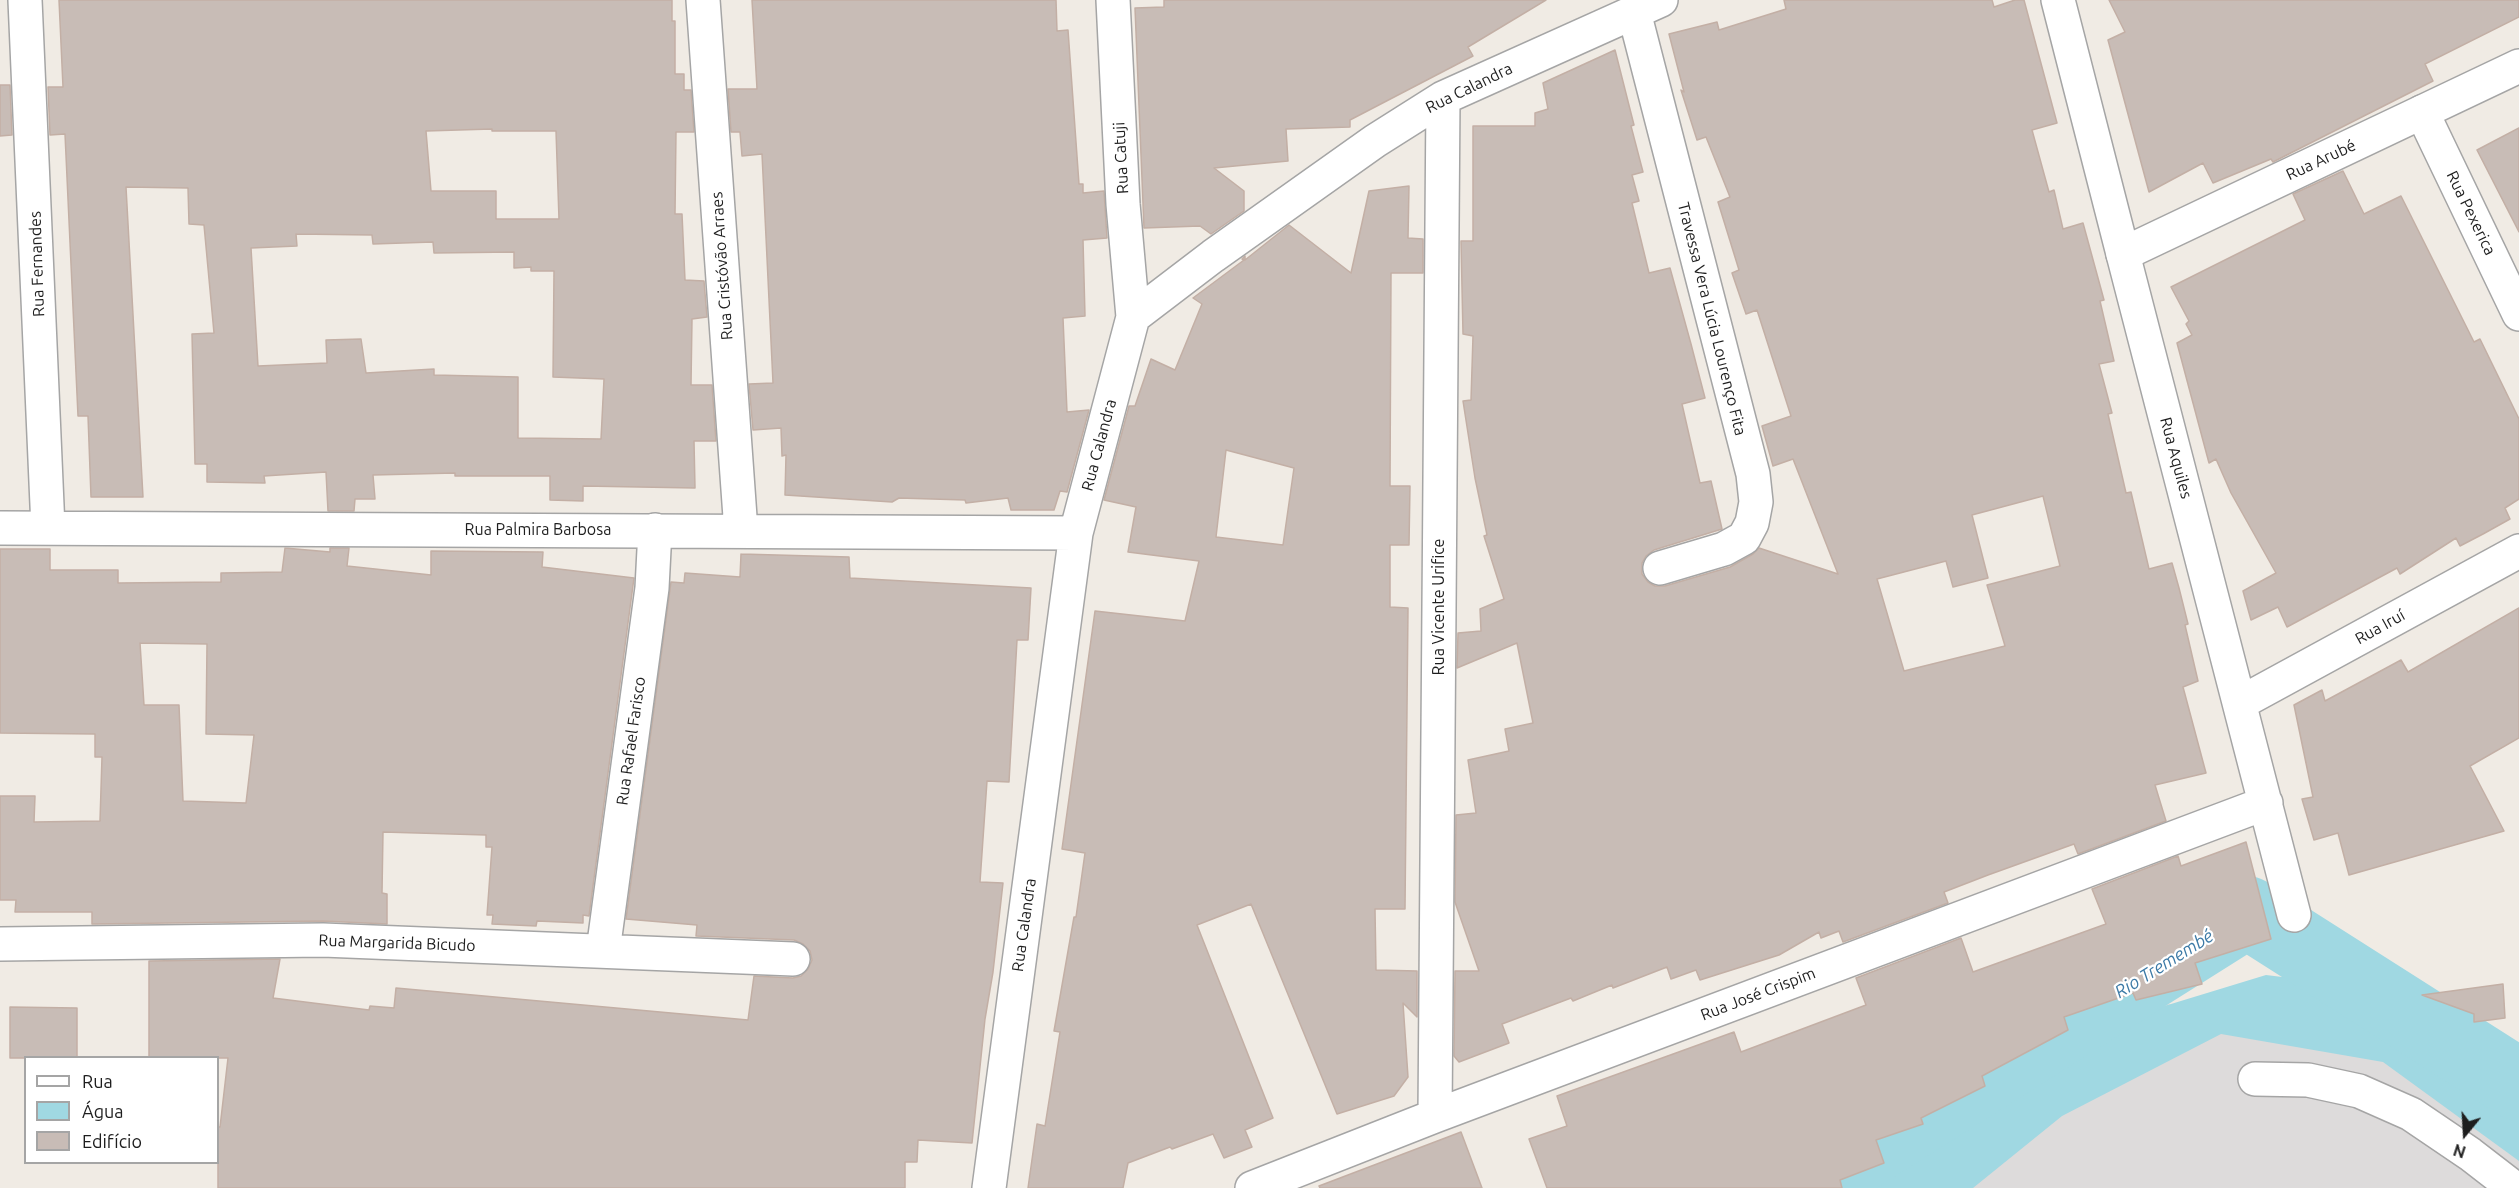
<!DOCTYPE html>
<html>
<head>
<meta charset="utf-8">
<style>
	body { margin:0 }
	#map { position:relative; width:2519px; height:1188px; overflow:hidden; background:#f0ebe4; font-family:Ubuntu,sans-serif }
	canvas { display:block }
	.legend { position:absolute; left:24px; top:1056px; width:195px; height:108px; box-sizing:border-box; background:#fff; border:2px solid #a5a5a5; margin:0; padding:8px 10px; list-style:none; font-size:18px; color:#1e1e1e }
	.legend li { display:flex; align-items:center; gap:12px; height:30px }
	.legend b { width:30px; border:2px solid #a5a5a5 }
	.north { position:absolute; left:2435px; top:1104px; width:60px; height:60px; -webkit-text-stroke:4px #fff; paint-order:stroke; rotate:198deg; font-size:16px; font-weight:700; line-height:24px; text-align:center; color:#1e1e1e }
	.north::after { content:''; display:block; margin:auto; width:21px; height:27px; background:#1e1e1e; clip-path:polygon(50% 0,100% 100%,50% 72%,0 100%) }
</style>
</head>
<body>
<div id="map">
<canvas width="2519" height="1188"></canvas>
<ul class="legend">
<li><b style="height:8px;background:#fff"></b>Rua</li>
<li><b style="height:16px;background:#a0d8e2"></b>Água</li>
<li><b style="height:16px;background:#c8bcb6"></b>Edifício</li>
</ul>
<div class="north">N</div>
</div>
<script>
const context = document.querySelector('canvas').getContext('2d');
context.lineJoin = 'round';
function fill(path, color) { context.fillStyle = color; context.fill(path, 'evenodd'); }
const shape = rows => new Path2D(rows.map(r => 'M' + r).join(''));
function trace(path, color, width, dash) { context.strokeStyle = color; context.lineWidth = width; context.lineCap = dash ? 'butt' : 'round'; context.setLineDash(dash || []); context.stroke(path); }
function write(font, color, halo, rows, align = 'center') {
  context.font = font + ' Ubuntu,sans-serif'; context.lineWidth = 4.5; context.setLineDash([]); context.textBaseline = 'middle'; context.strokeStyle = halo; context.fillStyle = color; for (const [text, x, y, turn = 0] of rows) {
    context.save(); context.translate(x, y); context.rotate((+turn || 0) * Math.PI / 180); context.textAlign = isNaN(turn) ? turn : align; if (halo) context.strokeText(text, 0, 0); context.fillText(text, 0, 0); context.restore();
  }
}
fill(shape([
	[2274,1002,2519,1132,2519,1181,2512,1188,1824,1188,2134,1005]
]), '#dddbdb');
fill(shape([
	[2266,975,2348,985,2472,1034,2519,1079,2519,1161,2383,1062,2221,1034,2062,1116,1973,1188,1864,1188,2031,1062,2135,1015]
]), '#a0d8e2');
trace(shape([
	[1809,1188,2247,912,2519,1085]
]), '#a0d8e2', 72);
const building = shape([
	[59,0,672,0,672,21,675,21,675,74,684,74,684,90,691,90,694,132,676,132,675,214,682,214,685,280,704,281,707,317,692,319,691,385,712,385,716,441,694,441,695,488,583,486,583,501,550,500,550,476,455,476,455,473,373,475,375,499,355,499,354,511,328,511,326,472,264,476,265,483,207,482,207,464,195,464,192,334,214,333,204,225,189,224,188,188,126,187,143,497,91,497,88,416,78,416,65,134,50,135,48,87,63,87,59,0],
	[492,129,492,131,556,131,559,219,496,219,496,191,431,191,426,131,492,129],
	[296,234,372,235,373,244,433,242,434,253,514,252,514,268,531,267,531,271,554,271,553,377,604,379,601,439,518,438,518,377,434,375,434,369,366,373,361,339,326,340,327,363,258,366,251,248,297,246,296,234],
	[752,0,1056,0,1057,31,1068,30,1079,184,1083,184,1083,193,1104,191,1107,238,1083,240,1085,316,1063,318,1067,412,1089,410,1067,492,1060,491,1054,510,1011,510,1008,498,966,503,965,500,899,498,892,502,785,495,786,455,782,456,781,428,753,430,749,384,773,383,762,154,742,156,740,132,731,132,728,89,757,89,752,0],
	[1164,0,1546,0,1468,47,1473,56,1350,120,1350,127,1286,129,1288,161,1214,168,1244,191,1244,211,1211,234,1200,226,1144,228,1135,8,1164,7,1164,0],
	[1784,0,1992,0,1994,7,2015,0,2024,0,2057,123,2032,130,2049,192,2054,190,2063,229,2083,223,2104,300,2100,301,2114,361,2099,364,2112,413,2108,414,2126,493,2131,492,2149,569,2172,563,2179,588,2188,624,2185,625,2198,681,2183,687,2206,773,2155,785,2166,821,2078,854,2074,844,1988,875,1944,892,1948,903,1843,942,1839,931,1821,938,1819,932,1779,955,1700,980,1696,970,1671,979,1667,967,1613,988,1612,985,1573,1001,1571,998,1502,1024,1509,1043,1459,1062,1454,1056,1455,971,1479,971,1455,902,1456,815,1476,813,1468,760,1509,751,1505,729,1533,723,1517,643,1457,668,1458,633,1481,631,1480,609,1504,599,1484,536,1487,535,1475,478,1463,401,1471,400,1473,336,1463,334,1461,241,1473,241,1473,126,1535,126,1535,113,1548,109,1543,83,1615,50,1634,125,1631,126,1643,172,1632,175,1639,201,1632,203,1649,273,1670,268,1691,344,1705,398,1682,404,1700,483,1711,481,1722,529,1654,550,1646,556,1642,563,1642,574,1648,582,1655,586,1665,586,1730,567,1753,554,1759,548,1838,574,1793,459,1773,466,1762,426,1791,416,1757,310,1746,314,1732,273,1739,270,1718,202,1730,197,1706,137,1697,140,1681,90,1684,92,1669,34,1717,22,1719,30,1786,9,1784,0],
	[2043,496,2060,566,1987,585,2005,646,1904,671,1877,579,1946,561,1953,587,1988,578,1972,515,2043,496],
	[2109,0,2519,0,2519,17,2425,64,2433,81,2273,162,2271,159,2213,183,2203,163,2149,192,2108,40,2125,32,2109,0],
	[0,85,10,85,12,135,0,136,0,85],
	[2519,128,2519,232,2477,150,2519,128],
	[2343,171,2364,214,2401,196,2474,342,2480,339,2519,419,2519,499,2505,508,2510,519,2483,534,2460,546,2456,538,2400,574,2397,568,2287,627,2278,607,2251,620,2243,591,2276,573,2231,493,2216,459,2209,463,2177,343,2192,335,2186,324,2189,321,2171,287,2305,220,2293,194,2343,171],
	[1409,186,1408,238,1423,239,1423,273,1391,273,1390,486,1410,486,1409,545,1390,545,1390,607,1408,608,1405,909,1375,909,1376,970,1417,971,1417,1017,1403,1003,1408,1077,1394,1096,1337,1114,1251,904,1197,925,1273,1118,1245,1130,1252,1147,1224,1158,1213,1134,1172,1149,1170,1147,1128,1163,1123,1188,1028,1188,1037,1124,1045,1126,1060,1032,1054,1031,1074,917,1076,917,1085,853,1062,849,1095,611,1185,621,1199,561,1128,552,1136,507,1104,500,1129,406,1135,406,1151,359,1175,370,1202,304,1193,298,1244,260,1242,259,1245,256,1245,260,1289,225,1351,273,1369,191,1409,186],
	[1226,450,1294,468,1283,545,1216,537,1226,450],
	[285,548,330,552,330,548,349,548,347,566,431,575,431,551,543,552,542,567,634,578,589,916,583,915,583,923,537,921,536,926,492,924,493,915,487,915,492,847,486,847,486,835,383,832,382,893,387,894,387,924,323,921,92,924,92,912,15,912,16,900,0,900,0,796,35,796,34,822,100,821,102,757,95,757,95,734,0,733,0,549,50,549,50,570,118,570,118,583,221,582,221,573,282,572,285,548],
	[140,643,207,644,206,734,254,735,246,803,183,801,179,705,144,705,140,643],
	[741,554,849,557,850,578,1031,588,1028,640,1017,640,1009,782,987,781,980,882,1003,883,993,972,985,1019,972,1143,918,1140,917,1162,905,1162,905,1188,218,1188,218,1127,220,1127,228,1058,149,1058,149,961,280,959,273,998,369,1010,370,1006,394,1008,396,988,748,1020,754,976,793,978,801,976,808,969,812,960,810,951,803,944,794,940,696,936,697,925,626,919,671,582,684,583,685,573,740,577,741,554],
	[2519,608,2519,738,2470,766,2504,831,2349,875,2338,833,2314,840,2302,799,2313,797,2294,705,2322,690,2325,701,2401,660,2408,672,2519,608],
	[2246,842,2271,939,2195,963,2202,984,2136,1000,2133,993,2064,1017,2068,1030,1982,1076,1985,1086,1921,1118,1923,1124,1876,1140,1884,1163,1840,1180,1842,1188,1547,1188,1529,1139,1567,1126,1557,1096,1734,1032,1741,1052,1866,1005,1856,978,1961,938,1973,972,2106,924,2092,889,2178,856,2181,866,2246,842],
	[2503,984,2505,1018,2474,1022,2474,1014,2422,995,2503,984],
	[10,1007,77,1008,77,1058,10,1058,10,1007],
	[1461,1132,1482,1188,1320,1188,1319,1186,1461,1132]
]);
fill(building, '#c8bcb6');
trace(building, '#c3afa5', 1.5);
const minor = shape([
	[25,0,48,528],
	[703,0,741,531],
	[1113,0,1123,204,1133,317],
	[1634,12,1753,474,1756,502,1752,523,1744,538,1724,549,1660,568],
	[2422,112,2519,314],
	[2123,254,2294,915],
	[0,528,1076,533],
	[2240,703,2519,551],
	[0,944,323,940,793,959],
	[603,951,652,588,655,530],
	[2255,1079,2308,1080,2359,1091,2411,1114,2470,1154,2514,1188],
	[1435,1116,1443,98],
	[989,1188,1076,533,1133,317,1213,256,1375,141,1443,98,1661,0],
	[1252,1188,1435,1116,2266,803]
]);
const tertiary = shape([
	[2058,0,2123,254,2519,66]
]);
trace(minor, '#a5a5a5', 36);
trace(tertiary, '#a5a5a5', 36);
trace(minor, '#fff', 33);
trace(tertiary, '#fff', 33);
write('16px', '#1e1e1e', '#fff', [
	["Rua Calandra",1469,88,-26],
	["Rua Catuji",1121,158,-93],
	["Rua Arubé",2321,160,-25],
	["Rua Pexerica",2471,213,64],
	["Rua Fernandes",37,264,-92],
	["Rua Cristóvão Arraes",722,266,-94],
	["Travessa Vera Lúcia Lourenço Fita",1712,319,76],
	["Rua Calandra",1099,445,-75],
	["Rua Aquiles",2176,458,75],
	["Rua Palmira Barbosa",538,530],
	["Rua Vicente Urifice",1439,607,-90],
	["Rua Iruí",2380,627,-29],
	["Rua Rafael Farisco",631,741,-82],
	["Rua Calandra",1024,925,-82],
	["Rua Margarida Bicudo",397,943,2],
	["Rua José Crispim",1758,994,-21]
]);
write('italic 18px', '#3d7aa6', '#fff', [
	["Rio Tremembé",2164,964,-32]
]);
</script>
</body>
</html>
